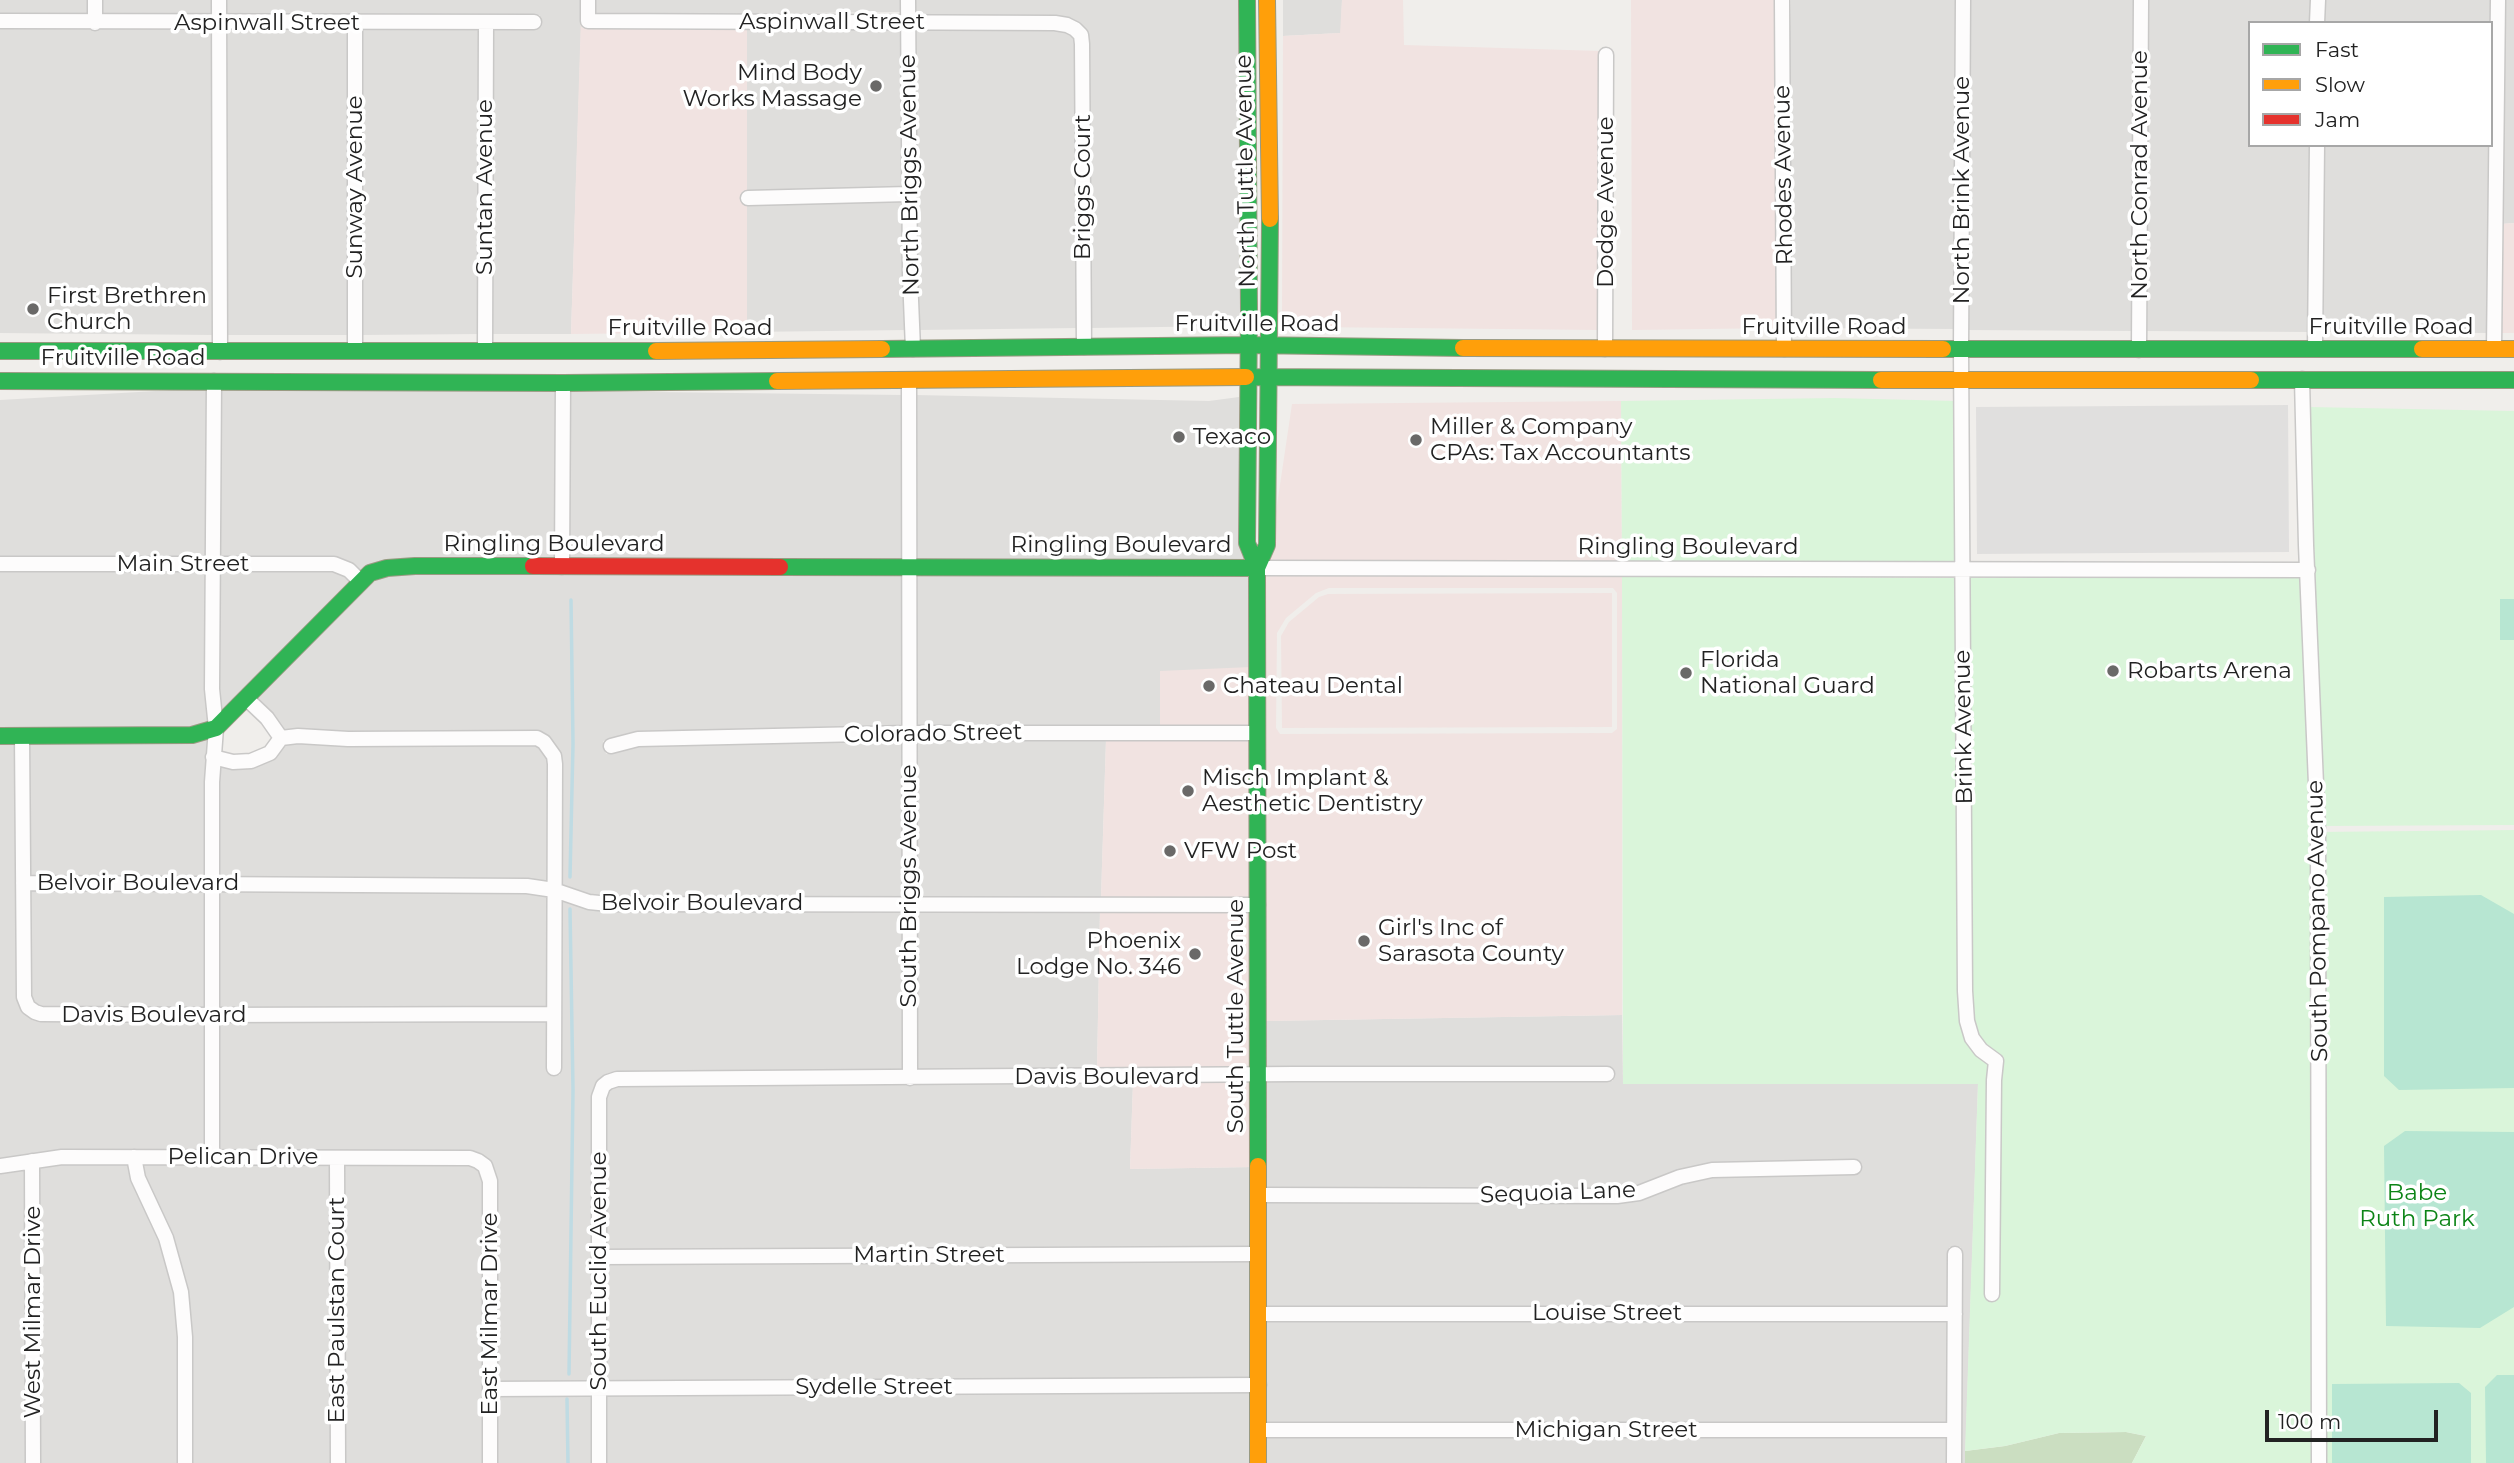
<!DOCTYPE html>
<html>
<head>
<meta charset="utf-8">
<style>
	body { margin:0 }
	#map { position:relative; width:2514px; height:1463px; overflow:hidden; background:#f0eeeb; font-family:Montserrat,sans-serif }
	canvas { display:block }
	.legend { position:absolute; left:2248px; top:21px; width:245px; height:126px; box-sizing:border-box; background:#fff; border:2px solid #a7a7a7; margin:0; padding:9px 12px; list-style:none; font-size:21px; color:#222 }
	.legend li { display:flex; align-items:center; gap:14px; height:35px }
	.legend b { width:35px; border:2px solid #a7a7a7 }
	.scale { position:absolute; left:2265px; top:1410px; width:173px; height:32px; box-sizing:border-box; border:4px solid #222; border-top:0; padding-left:9px; font-size:21px; line-height:24px; white-space:nowrap; color:#222; -webkit-text-stroke:5px #fff; paint-order:stroke }
</style>
</head>
<body>
<div id="map">
<canvas width="2514" height="1463"></canvas>
<ul class="legend">
<li><b style="height:9px;background:#30b455"></b>Fast</li>
<li><b style="height:9px;background:#ff9f0a"></b>Slow</li>
<li><b style="height:9px;background:#e5322d"></b>Jam</li>
</ul>
<div class="scale">100 m</div>
</div>
<script>
const context = document.querySelector('canvas').getContext('2d');
context.lineJoin = 'round';
function fill(path, color) { context.fillStyle = color; context.fill(path, 'evenodd'); }
const shape = rows => new Path2D(rows.map(r => 'M' + r).join(''));
function trace(path, color, width, dash) { context.strokeStyle = color; context.lineWidth = width; context.lineCap = dash ? 'butt' : 'round'; context.setLineDash(dash || []); context.stroke(path); }
function write(font, color, halo, rows, align = 'center') {
  context.font = font + ' Montserrat,sans-serif'; context.lineWidth = 7; context.setLineDash([]); context.textBaseline = 'middle'; context.strokeStyle = halo; context.fillStyle = color; for (const [text, x, y, turn = 0] of rows) {
    context.save(); context.translate(x, y); context.rotate((+turn || 0) * Math.PI / 180); context.textAlign = isNaN(turn) ? turn : align; if (halo) context.strokeText(text, 0, 0); context.fillText(text, 0, 0); context.restore();
  }
}
fill(shape([
	[0,0,89,0,89,16,0,15],
	[101,0,213,0,213,15,101,16],
	[225,0,582,0,571,334,491,334,492,29,540,28,540,15,225,15],
	[594,0,902,0,902,12,594,15],
	[914,0,1241,0,1243,310,1232,326,1090,328,1083,26,1074,20,1063,17,914,16],
	[1283,0,1342,0,1341,33,1283,36],
	[1791,0,1957,0,1955,329,1791,328,1789,65],
	[1969,0,2135,0,2133,331,1967,330],
	[2147,0,2312,0,2311,23,2250,23,2250,145,2311,145,2309,332,2145,331],
	[2324,0,2492,0,2491,23,2323,23],
	[2504,0,2514,0,2514,223,2501,224],
	[0,28,213,29,214,335,0,333],
	[225,29,349,30,350,335,226,335],
	[480,29,479,334,361,335,361,30],
	[747,29,902,29,903,187,747,191],
	[914,29,1055,30,1068,32,1076,38,1078,328,919,330,916,276],
	[2323,145,2490,145,2488,333,2321,332],
	[903,201,907,330,747,332,747,205],
	[208,388,208,557,0,558,0,400],
	[220,388,557,391,556,561,361,573,220,557],
	[569,391,903,395,903,561,568,561],
	[915,395,1209,401,1239,397,1248,561,915,561],
	[0,571,208,571,209,723,191,728,0,729],
	[220,571,333,571,346,576,351,581,220,714,218,689],
	[903,574,903,727,638,733,603,741,606,754,639,746,903,740,902,897,610,898,590,895,559,885,559,750,547,735,537,731,284,731,256,698,363,587,388,575],
	[915,574,1250,575,1251,667,1160,726,915,726],
	[209,737,206,762,208,877,29,876,29,743],
	[915,740,1106,740,1101,898,914,897],
	[0,742,17,743,21,1007,207,1022,206,1150,62,1150,0,1159],
	[298,743,536,745,541,747,548,758,549,764,548,882,527,879,220,877,219,765,284,744],
	[29,890,208,890,207,1008,38,1006,30,996],
	[220,890,527,892,548,895,548,1008,219,1008],
	[560,899,587,908,609,911,902,911,904,1072,617,1072,608,1073,601,1078,593,1382,496,1382,496,1181,493,1165,487,1157,218,1151,219,1022,548,1021,548,1074,560,1075],
	[914,911,1100,911,1097,1070,916,1072],
	[1622,1015,1623,1084,1978,1084,1965,1463,1960,1463,1961,1247,1949,1247,1949,1307,1264,1307,1265,1202,1617,1203,1713,1176,1860,1173,1859,1160,1732,1162,1695,1166,1637,1186,1616,1189,1265,1189,1265,1081,1613,1081,1613,1068,1265,1068,1265,1021],
	[1133,1083,1130,1169,1253,1167,1252,1247,605,1250,605,1097,608,1090,615,1086],
	[62,1163,129,1164,161,1240,175,1293,178,1317,179,1463,39,1463,38,1167],
	[141,1164,331,1164,331,1463,191,1463,187,1290,172,1236,144,1175],
	[343,1164,469,1165,480,1171,483,1176,484,1463,344,1463],
	[26,1168,27,1463,0,1463,0,1173],
	[1252,1260,1253,1378,605,1382,605,1264],
	[1264,1320,1949,1321,1948,1423,1264,1424],
	[1253,1392,1253,1463,605,1463,605,1395],
	[593,1395,594,1463,496,1463,496,1396],
	[1264,1437,1948,1437,1948,1463,1264,1463]
]), '#dfdedc');
fill(shape([
	[1342,0,1403,0,1404,45,1600,51,1599,330,1309,327,1282,315,1283,36,1340,33],
	[1631,0,1776,0,1779,328,1632,330],
	[581,16,582,28,747,29,747,191,742,192,742,204,747,205,747,332,571,334],
	[2514,223,2514,333,2500,333,2501,224],
	[1621,401,1622,563,1267,561,1273,532,1292,404],
	[1263,575,1622,576,1622,1015,1265,1021],
	[1329,588,1613,588,1617,593,1617,729,1612,733,1280,734,1276,728,1277,633,1286,618,1316,593],
	[1612,593,1612,727,1282,728,1281,636,1289,622,1319,597,1328,594],
	[1251,667,1251,726,1160,726,1160,671],
	[1251,739,1252,899,1101,898,1106,740],
	[1100,911,1253,912,1253,1068,1097,1070],
	[1253,1082,1253,1167,1130,1169,1133,1083]
]), '#f1e3e1');
fill(shape([
	[2126,1432,2146,1436,2132,1463,1965,1463,1965,1451,2005,1446,2059,1433]
]), '#cbdec1');
fill(shape([
	[1835,398,1956,401,1956,564,1622,563,1621,401],
	[2309,407,2514,411,2514,825,2324,826],
	[1622,576,1956,578,1967,1041,1977,1055,1990,1064,1987,1300,1998,1300,2000,1080,2004,1059,2003,1056,1998,1055,1980,1040,1974,1027,1971,991,1968,578,2302,577,2312,832,2312,1463,2132,1463,2146,1436,2126,1432,2059,1433,2005,1446,1965,1451,1978,1084,1623,1084],
	[2514,830,2514,1463,2319,1463,2318,832]
]), '#daf5da');
fill(shape([
	[2500,599,2514,599,2514,640,2500,640],
	[2481,895,2514,914,2514,1088,2399,1090,2384,1076,2384,897],
	[2405,1131,2514,1132,2514,1307,2480,1328,2386,1326,2384,1146],
	[2497,1375,2514,1375,2514,1463,2486,1463,2485,1387],
	[2459,1383,2471,1393,2471,1463,2332,1463,2332,1384]
]), '#b7e6d2');
fill(shape([
	[2288,405,2289,552,1977,554,1976,407]
]), '#e0dfde');
trace(shape([
	[570,877,573,744,571,600],
	[569,1374,573,1090,570,909],
	[567,1399,568,1463]
]), '#bfdbe3', 3.5);
const street = shape([
	[219,0,220,352],
	[588,0,588,21,1055,23,1067,25,1075,29,1081,35,1082,44,1084,347],
	[908,0,910,276,913,349],
	[1782,0,1784,349],
	[1963,0,1961,350,1965,991,1967,1021,1972,1038,1981,1050,1996,1061,1994,1080,1992,1294],
	[0,21,534,22],
	[95,23,95,0],
	[355,23,355,350],
	[2317,23,2318,0],
	[748,198,909,194],
	[1605,349,1606,55],
	[2315,349,2317,145],
	[2494,349,2498,0],
	[2139,350,2141,0],
	[485,351,486,22],
	[2302,379,2306,545,2318,832,2319,1463],
	[909,381,910,1078],
	[0,564,334,564,349,570,360,581],
	[562,567,563,383],
	[1257,568,2308,570],
	[247,699,267,718,281,738],
	[22,736,24,997,28,1007,35,1012,41,1014,213,1015,554,1014],
	[611,746,638,739,909,733,1257,733],
	[213,757,233,762,251,761,270,753,281,738,298,736,348,739,537,738,544,742,554,756,555,764,554,1068],
	[23,883,527,886,554,890,589,902,609,904,1258,905],
	[134,1157,138,1178,166,1238,181,1292,185,1337,185,1463],
	[212,1157,212,782,216,728,212,689,214,381],
	[337,1158,338,1463],
	[32,1161,33,1463],
	[0,1166,62,1157,470,1158,478,1161,485,1166,490,1181,490,1463],
	[1259,1195,1617,1196,1639,1193,1680,1177,1712,1170,1854,1167],
	[599,1257,1258,1254],
	[1258,1314,1955,1314],
	[490,1389,1259,1385],
	[1258,1430,1954,1430],
	[599,1463,599,1097,603,1086,608,1082,617,1079,1294,1074,1607,1074],
	[1954,1463,1955,1254]
]);
const fast = shape([
	[1247,0,1249,311,1247,543,1257,568],
	[882,349,1248,345,1463,348],
	[1943,349,2422,349],
	[0,351,656,351],
	[1246,377,1881,380],
	[2251,380,2514,380],
	[0,381,563,383,777,381],
	[780,567,1257,568],
	[0,736,192,735,216,728,370,573,387,568,415,566,533,566],
	[1258,1166,1257,568,1267,545,1270,219]
]);
const slow = shape([
	[1267,0,1270,219],
	[1463,348,1943,349],
	[2422,349,2514,349],
	[656,351,882,349],
	[1881,380,2251,380],
	[777,381,1246,377],
	[1258,1166,1258,1463]
]);
const jam = shape([
	[533,566,780,567]
]);
trace(street, '#c9c8c7', 17);
trace(fast, '#999a82', 18);
trace(slow, '#999a82', 18);
trace(jam, '#999a82', 18);
trace(street, '#fdfcfc', 14);
trace(fast, '#30b455', 16);
trace(slow, '#ff9f0a', 16);
trace(jam, '#e5322d', 16);
for (const [x, y, r, color] of [
	[876,86,7,"#6a6968"],
	[33,309,7,"#6a6968"],
	[1179,437,7,"#6a6968"],
	[1416,440,7,"#6a6968"],
	[2113,671,7,"#6a6968"],
	[1686,673,7,"#6a6968"],
	[1209,686,7,"#6a6968"],
	[1188,791,7,"#6a6968"],
	[1170,851,7,"#6a6968"],
	[1364,941,7,"#6a6968"],
	[1195,954,7,"#6a6968"]
]) { const dot = new Path2D(); dot.arc(x, y, r, 0, 2 * Math.PI); context.fillStyle = color; context.fill(dot); trace(dot, '#fff', 2.5); }
write('23px', '#222', '#fff', [
	["Aspinwall Street",832,22],
	["Aspinwall Street",267,23],
	["North Tuttle Avenue",1246,171,-91],
	["North Briggs Avenue",910,175,-91],
	["Rhodes Avenue",1784,175,-91],
	["North Conrad Avenue",2140,175,-90],
	["Sunway Avenue",355,187,-90],
	["Suntan Avenue",485,187,-90],
	["Briggs Court",1083,187,-90],
	["North Brink Avenue",1962,190,-90],
	["Dodge Avenue",1606,202,-90],
	["Fruitville Road",1257,324],
	["Fruitville Road",1824,327],
	["Fruitville Road",2391,327],
	["Fruitville Road",690,328],
	["Fruitville Road",123,358],
	["Ringling Boulevard",554,544],
	["Ringling Boulevard",1121,545],
	["Ringling Boulevard",1688,547],
	["Main Street",183,564],
	["Brink Avenue",1964,727,-91],
	["Colorado Street",933,734,-1],
	["Belvoir Boulevard",138,883],
	["South Briggs Avenue",909,886,-90],
	["Belvoir Boulevard",702,903],
	["South Pompano Avenue",2318,921,-91],
	["Davis Boulevard",154,1015],
	["South Tuttle Avenue",1236,1016,-90],
	["Davis Boulevard",1107,1077],
	["Pelican Drive",243,1157],
	["Sequoia Lane",1558,1193,-2],
	["Martin Street",929,1255],
	["South Euclid Avenue",599,1271,-90],
	["East Paulstan Court",337,1310,-90],
	["West Milmar Drive",33,1312,-90],
	["Louise Street",1607,1313],
	["East Milmar Drive",490,1314,-90],
	["Sydelle Street",874,1387],
	["Michigan Street",1606,1430]
]);
write('23px', '#222', '#fff', [
	["Mind Body",862,73,"right"],
	["Works Massage",862,99,"right"],
	["First Brethren",47,296],
	["Church",47,322],
	["Miller & Company",1430,427],
	["CPAs: Tax Accountants",1430,453],
	["Texaco",1193,437],
	["Florida",1700,660],
	["National Guard",1700,686],
	["Robarts Arena",2127,671],
	["Chateau Dental",1223,686],
	["Misch Implant &",1202,778],
	["Aesthetic Dentistry",1202,804],
	["VFW Post",1184,851],
	["Girl's Inc of",1378,928],
	["Sarasota County",1378,954],
	["Phoenix",1181,941,"right"],
	["Lodge No. 346",1181,967,"right"]
], 'left');
write('23px', '#0c8416', '#fff', [
	["Babe",2417,1193],
	["Ruth Park",2417,1219]
]);
</script>
</body>
</html>
